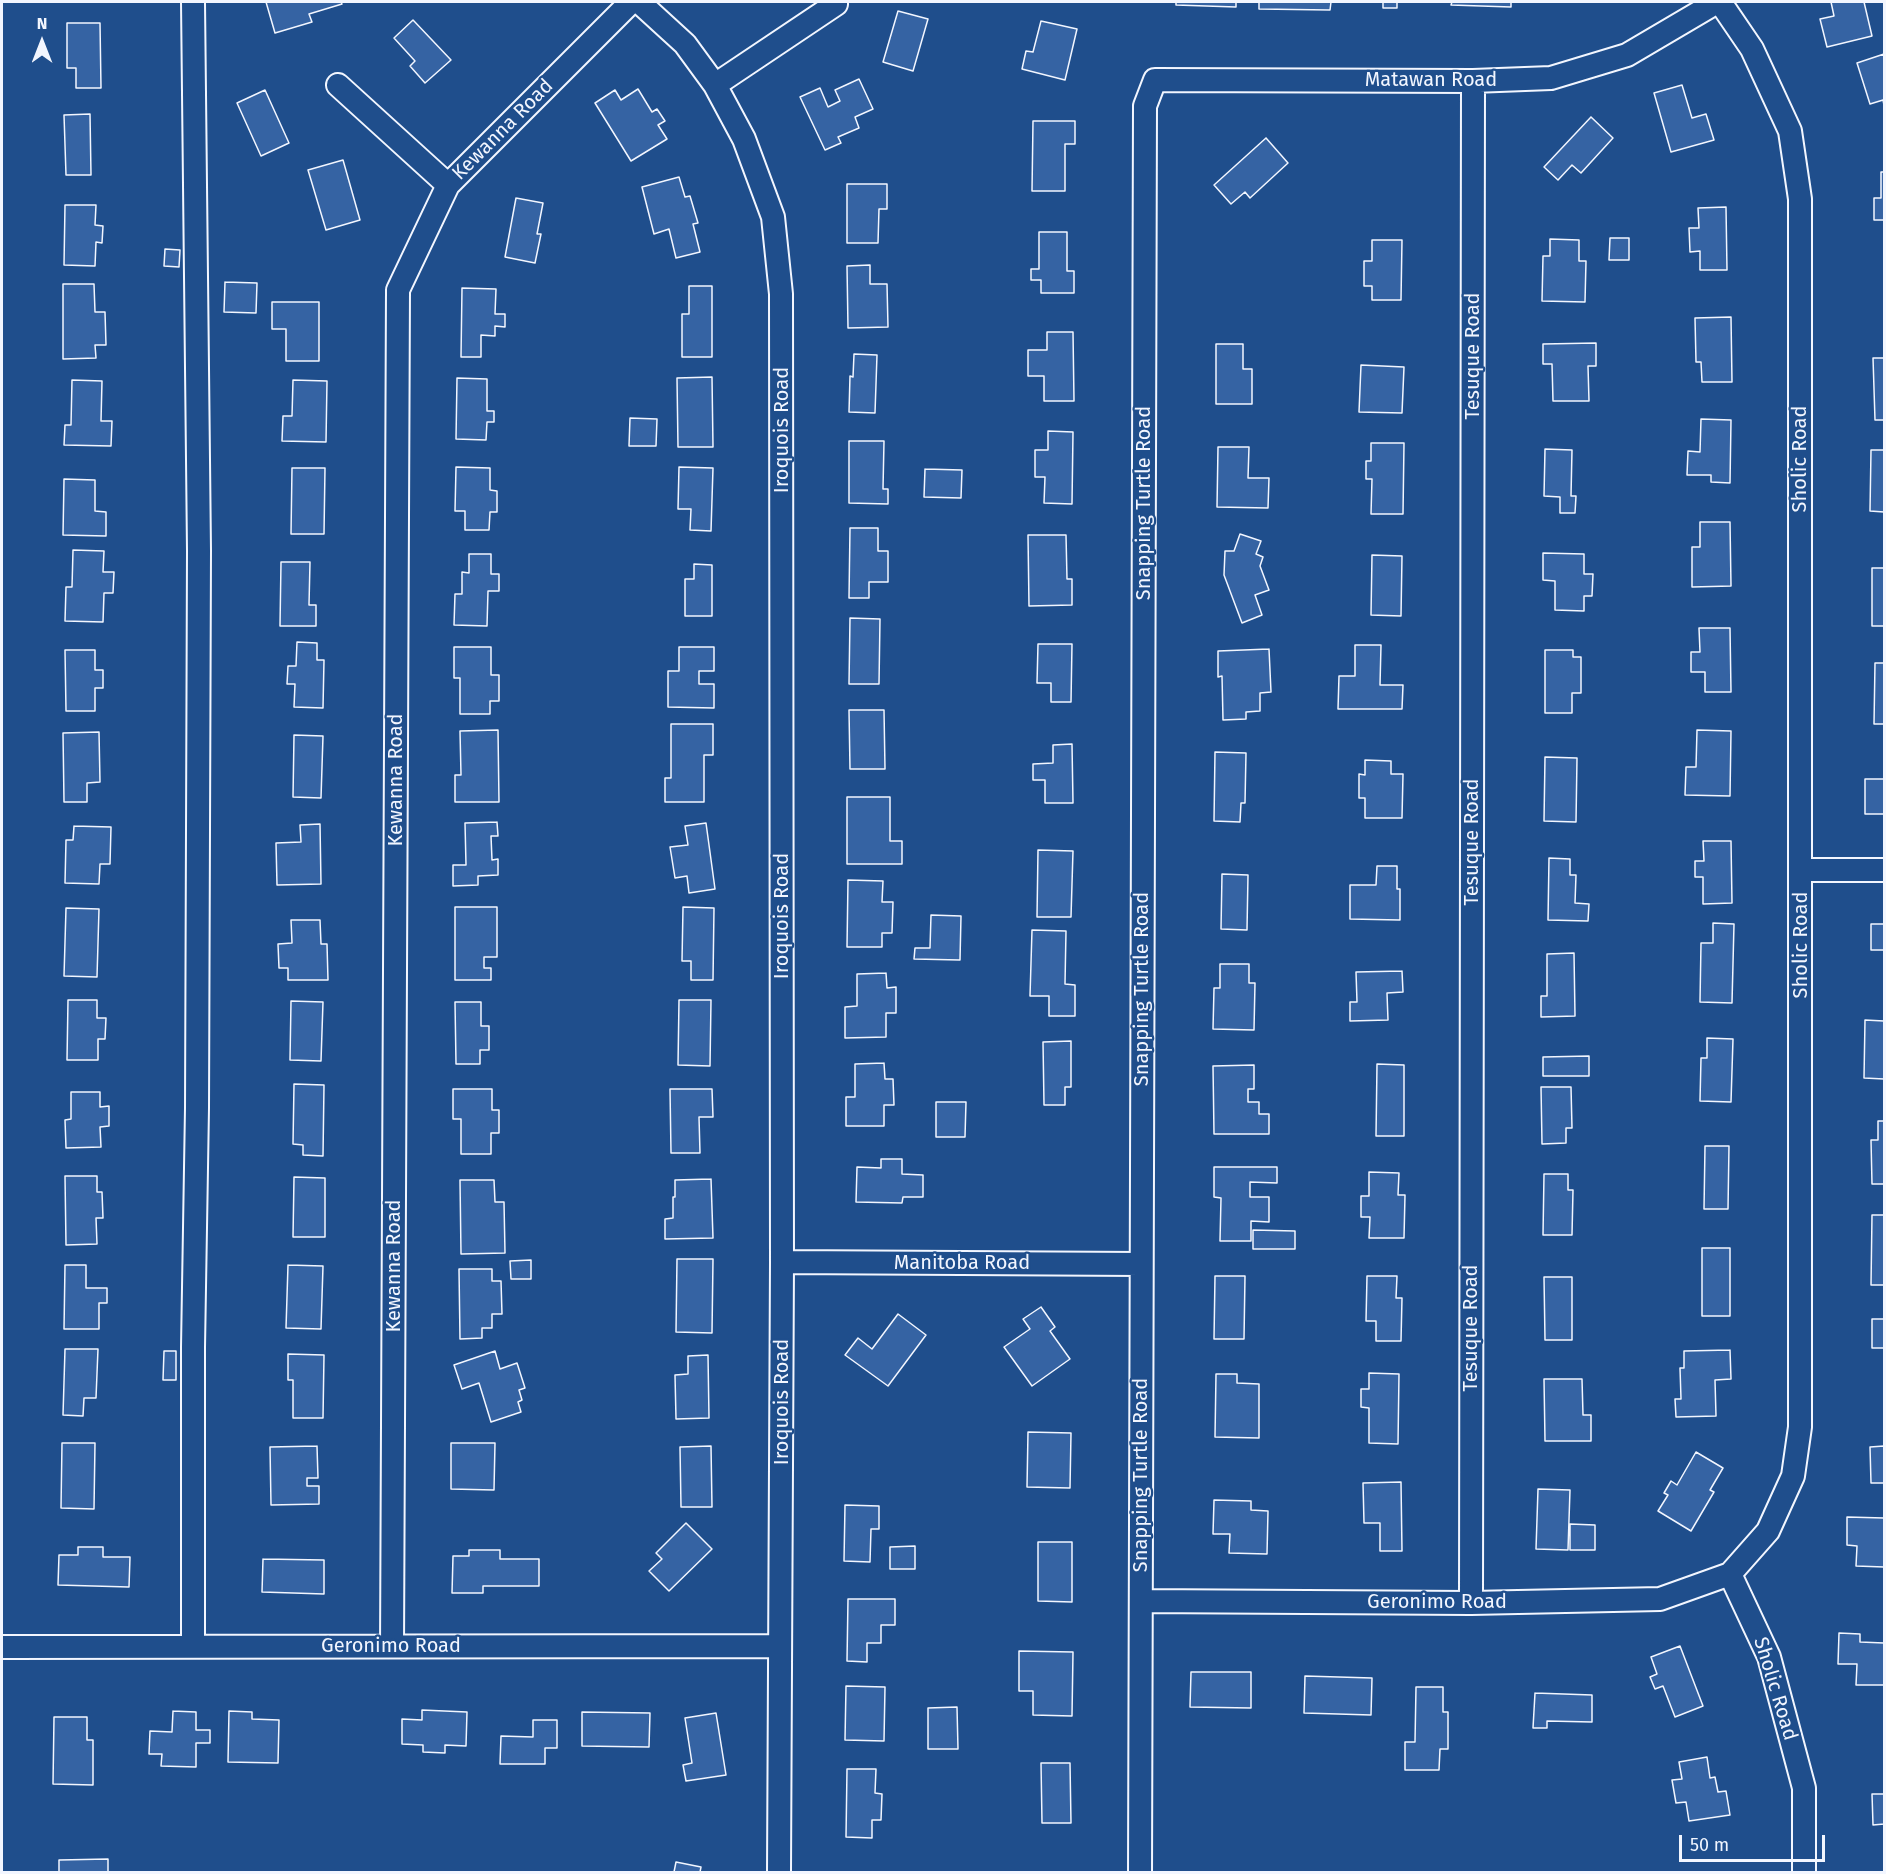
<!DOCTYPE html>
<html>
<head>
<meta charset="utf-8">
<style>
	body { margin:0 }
	#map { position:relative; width:1886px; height:1874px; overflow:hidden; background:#1f4e8c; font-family:"Fira Sans",sans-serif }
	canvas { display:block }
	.frame { position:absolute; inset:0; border:3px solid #f2f6ff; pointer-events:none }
	.north { position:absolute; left:12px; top:12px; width:60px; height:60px; -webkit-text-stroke:4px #1f4e8c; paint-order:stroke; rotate:0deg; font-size:16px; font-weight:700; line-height:24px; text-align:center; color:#f2f6ff }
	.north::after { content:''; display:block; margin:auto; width:21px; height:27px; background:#f2f6ff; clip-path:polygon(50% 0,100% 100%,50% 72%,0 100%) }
	.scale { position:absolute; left:1679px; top:1835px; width:146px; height:27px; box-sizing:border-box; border:3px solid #f2f6ff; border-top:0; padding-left:8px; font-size:18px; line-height:21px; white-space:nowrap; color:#f2f6ff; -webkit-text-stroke:4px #1f4e8c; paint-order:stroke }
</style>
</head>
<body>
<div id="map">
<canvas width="1886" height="1874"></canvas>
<div class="frame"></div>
<div class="north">N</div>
<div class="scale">50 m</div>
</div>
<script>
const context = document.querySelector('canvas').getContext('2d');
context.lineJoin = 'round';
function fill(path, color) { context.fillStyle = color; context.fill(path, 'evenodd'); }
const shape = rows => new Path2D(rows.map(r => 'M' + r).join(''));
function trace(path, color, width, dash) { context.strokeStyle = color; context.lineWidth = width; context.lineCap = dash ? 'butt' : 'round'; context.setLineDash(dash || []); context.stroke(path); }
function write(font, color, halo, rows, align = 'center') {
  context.font = font + ' "Fira Sans",sans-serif'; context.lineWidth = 4.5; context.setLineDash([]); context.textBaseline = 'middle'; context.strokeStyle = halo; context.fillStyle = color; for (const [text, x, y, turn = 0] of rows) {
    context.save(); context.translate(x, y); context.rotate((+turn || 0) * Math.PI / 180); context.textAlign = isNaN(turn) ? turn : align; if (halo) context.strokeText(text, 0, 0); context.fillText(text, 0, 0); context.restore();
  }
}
const building = shape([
	[266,2,341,2,342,4,309,14,312,22,275,33,266,2],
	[1176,2,1236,2,1236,7,1176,5,1176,2],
	[1259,2,1331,2,1330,10,1259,9,1259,2],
	[1383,2,1397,2,1397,8,1383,8,1383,2],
	[1452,2,1511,2,1511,7,1451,5,1452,2],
	[1831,2,1864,2,1872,36,1827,47,1820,19,1834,16,1831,2],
	[898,11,928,19,913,71,883,62,898,11],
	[413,20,451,60,425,83,410,66,415,61,394,38,413,20],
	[1041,21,1077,29,1065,80,1022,69,1026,51,1033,52,1041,21],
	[67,23,100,23,101,88,76,88,76,68,67,68,67,23],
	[1884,54,1884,105,1883,100,1870,104,1857,63,1884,54],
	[859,79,873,109,855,117,859,128,838,137,841,143,825,150,800,97,820,88,828,107,840,101,835,90,859,79],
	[1682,85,1692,118,1706,114,1714,140,1671,152,1654,93,1682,85],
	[638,89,652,112,657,109,665,121,658,125,667,139,631,161,595,103,615,90,621,100,638,89],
	[265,90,289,143,261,156,237,103,265,90],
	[90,114,91,175,66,175,64,115,90,114],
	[1591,117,1613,138,1581,173,1572,165,1558,180,1544,167,1591,117],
	[1033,121,1075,121,1075,144,1065,144,1065,191,1032,191,1033,121],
	[1266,138,1288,163,1250,198,1245,192,1231,204,1214,185,1266,138],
	[343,160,360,220,326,230,308,170,343,160],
	[1881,172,1884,172,1884,220,1874,220,1874,198,1881,198,1881,172],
	[679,177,685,197,690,196,698,223,693,224,700,252,676,258,669,229,654,234,642,187,679,177],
	[847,184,887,184,887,209,879,209,878,243,847,243,847,184],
	[516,198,543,203,537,234,541,234,535,263,505,257,516,198],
	[65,205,96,205,95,225,103,226,102,243,96,242,95,266,64,265,65,205],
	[1726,207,1727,270,1700,270,1700,251,1690,252,1689,228,1699,228,1698,208,1726,207],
	[1039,232,1067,232,1067,271,1074,271,1074,293,1041,293,1041,280,1031,280,1031,269,1039,269,1039,232],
	[1610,238,1629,238,1629,260,1609,260,1610,238],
	[1550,239,1579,240,1579,261,1586,261,1585,302,1542,301,1543,256,1550,256,1550,239],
	[1372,240,1402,240,1401,300,1372,300,1372,286,1364,286,1364,261,1372,261,1372,240],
	[165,249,180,250,179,267,164,266,165,249],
	[870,265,870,284,887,284,888,327,848,328,847,266,870,265],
	[225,282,257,283,256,313,224,312,225,282],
	[63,284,94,284,95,312,105,312,106,345,95,345,96,358,63,359,63,284],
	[689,286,712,286,712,357,682,357,682,314,689,314,689,286],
	[462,288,496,289,495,314,505,314,505,327,495,326,495,336,481,335,481,357,461,357,462,288],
	[272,302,319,302,319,361,286,361,286,329,272,329,272,302],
	[1731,317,1732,382,1702,382,1701,362,1696,362,1695,318,1731,317],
	[1047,332,1073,332,1074,401,1044,401,1044,376,1028,376,1028,350,1047,350,1047,332],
	[1596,343,1596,366,1588,366,1589,401,1553,401,1552,364,1543,364,1543,344,1596,343],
	[1216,344,1243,344,1243,369,1252,369,1252,404,1216,404,1216,344],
	[854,354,877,355,875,413,849,412,850,376,853,377,854,354],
	[1873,358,1884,358,1884,420,1875,420,1873,358],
	[1361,365,1404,367,1402,413,1359,412,1361,365],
	[712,377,713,447,678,447,677,378,712,377],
	[457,378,487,379,487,411,494,411,494,422,487,422,486,440,456,439,457,378],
	[72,380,102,381,101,421,112,421,111,446,64,445,65,425,71,425,72,380],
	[293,380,327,381,326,442,282,441,283,416,292,416,293,380],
	[630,418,657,419,656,446,629,446,630,418],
	[1701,419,1731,420,1730,483,1711,482,1711,475,1687,475,1688,451,1700,452,1701,419],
	[1048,431,1073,432,1072,504,1044,503,1045,477,1035,477,1035,450,1048,450,1048,431],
	[849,441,884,441,883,489,888,489,888,504,849,503,849,441],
	[1371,443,1404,443,1403,514,1371,514,1372,479,1366,479,1366,461,1371,461,1371,443],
	[1218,447,1249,447,1248,478,1269,478,1268,508,1217,507,1218,447],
	[1545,449,1572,450,1571,496,1576,496,1575,513,1560,513,1560,497,1544,496,1545,449],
	[1871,450,1884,450,1884,512,1870,511,1871,450],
	[456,467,490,468,490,490,497,491,497,512,490,512,489,530,465,530,465,511,455,511,456,467],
	[679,467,713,468,711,531,690,530,691,509,678,509,679,467],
	[292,468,325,468,324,534,291,534,292,468],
	[925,469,962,470,961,498,924,497,925,469],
	[64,479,95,480,95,511,106,512,106,536,63,535,64,479],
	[1700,522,1730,522,1731,586,1692,587,1692,547,1700,547,1700,522],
	[850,528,878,528,878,551,888,551,888,582,869,582,869,598,849,598,850,528],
	[1240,534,1261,541,1256,554,1263,557,1260,566,1269,590,1255,595,1262,615,1242,623,1224,575,1225,551,1234,551,1240,534],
	[1028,535,1066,535,1067,579,1072,579,1072,605,1029,606,1028,535],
	[73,550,104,551,103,572,114,572,113,593,104,593,103,622,65,621,66,587,72,587,73,550],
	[1543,553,1584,554,1584,574,1593,574,1592,596,1584,596,1584,611,1555,610,1555,581,1543,580,1543,553],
	[469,554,491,554,491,574,499,574,499,591,488,591,487,626,454,625,455,594,462,594,462,572,469,573,469,554],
	[1372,555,1402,556,1401,616,1371,615,1372,555],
	[281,562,310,562,309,605,316,605,316,626,280,626,281,562],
	[694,564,712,565,712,616,685,616,685,579,694,579,694,564],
	[1872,568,1884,568,1884,626,1872,626,1872,568],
	[850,618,880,619,879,684,849,684,850,618],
	[1699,628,1730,628,1731,692,1705,692,1705,672,1691,672,1691,652,1700,652,1699,628],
	[297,642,317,643,317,660,324,660,323,708,294,707,295,684,287,684,288,666,296,666,297,642],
	[1038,644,1072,644,1071,702,1051,702,1051,683,1037,683,1038,644],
	[1355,645,1381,645,1380,685,1403,685,1402,709,1338,709,1339,676,1355,676,1355,645],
	[454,647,491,647,491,675,499,675,499,701,490,701,490,714,460,714,460,678,454,678,454,647],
	[679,647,714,647,714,671,699,671,699,684,714,684,714,708,668,707,668,671,679,671,679,647],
	[1269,649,1271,692,1260,693,1260,711,1246,712,1246,719,1223,720,1222,676,1218,677,1218,651,1269,649],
	[65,650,95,650,95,670,103,670,103,688,95,688,95,711,66,711,65,650],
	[1545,650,1573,650,1573,657,1581,657,1581,693,1572,693,1572,713,1545,713,1545,650],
	[1875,663,1884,663,1884,724,1874,724,1875,663],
	[849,710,884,710,885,769,850,769,849,710],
	[671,724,713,724,713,755,704,755,704,802,665,802,665,778,671,778,671,724],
	[498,730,499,802,455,802,455,775,461,775,460,731,498,730],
	[1697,730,1731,731,1730,796,1685,795,1686,767,1696,767,1697,730],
	[99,732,100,782,87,783,87,802,64,802,63,733,99,732],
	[294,735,323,736,321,798,293,797,294,735],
	[1072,744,1073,803,1045,803,1045,780,1033,780,1033,764,1053,763,1053,745,1072,744],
	[1215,752,1246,753,1245,803,1241,803,1240,822,1214,821,1215,752],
	[1545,757,1577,758,1576,822,1544,821,1545,757],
	[1365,760,1391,761,1391,774,1403,774,1402,818,1365,818,1365,798,1359,798,1359,774,1365,775,1365,760],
	[1865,779,1884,779,1884,823,1884,814,1865,814,1865,779],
	[847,797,890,797,890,841,902,841,902,864,847,864,847,797],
	[497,822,498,836,491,836,492,860,498,859,498,875,478,876,478,885,453,886,453,865,466,865,465,823,497,822],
	[706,823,715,889,689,893,687,876,675,878,670,847,688,845,685,826,706,823],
	[320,824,321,884,277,885,276,843,301,842,300,825,320,824],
	[74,826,111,827,110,864,100,864,99,884,65,883,66,840,73,840,74,826],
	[1703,841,1731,841,1732,903,1703,904,1703,877,1695,877,1695,861,1704,861,1703,841],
	[1038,850,1073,851,1071,917,1037,917,1038,850],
	[1549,858,1570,859,1570,875,1576,875,1575,903,1589,904,1588,921,1548,920,1549,858],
	[1377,866,1397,866,1397,889,1400,889,1400,920,1350,919,1350,885,1376,885,1377,866],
	[1222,874,1248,875,1247,930,1221,929,1222,874],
	[848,880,883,881,882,902,893,902,892,933,882,933,882,947,847,947,848,880],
	[455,907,497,907,497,957,484,957,484,968,491,968,491,980,455,980,455,907],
	[683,907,714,908,713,980,691,980,691,961,682,961,683,907],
	[66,908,99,909,97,977,64,976,66,908],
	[931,915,961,916,960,960,914,959,915,948,930,948,931,915],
	[291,920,320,920,321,944,327,944,328,980,288,980,288,968,279,968,278,944,292,943,291,920],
	[1713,923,1734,924,1732,1003,1700,1002,1701,943,1713,943,1713,923],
	[1871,924,1884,924,1884,950,1871,950,1871,924],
	[1032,930,1066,931,1065,984,1075,985,1075,1016,1049,1016,1049,996,1030,996,1032,930],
	[1574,953,1575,1016,1541,1017,1541,996,1547,996,1547,954,1574,953],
	[1220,964,1249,964,1249,983,1255,983,1254,1030,1213,1029,1214,988,1220,988,1220,964],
	[1402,971,1403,992,1387,993,1388,1020,1350,1021,1350,1002,1357,1002,1356,972,1402,971],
	[886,973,887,988,896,987,896,1013,886,1013,886,1037,845,1038,845,1007,857,1006,857,974,886,973],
	[68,1000,97,1000,97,1018,106,1018,105,1039,98,1039,98,1060,67,1060,68,1000],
	[679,1000,711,1000,710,1066,678,1065,679,1000],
	[291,1001,323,1002,321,1061,290,1060,291,1001],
	[455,1002,481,1002,481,1026,489,1026,489,1050,480,1050,480,1064,456,1064,455,1002],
	[1865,1020,1884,1021,1884,1079,1864,1078,1865,1020],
	[1707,1038,1733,1039,1731,1102,1700,1101,1701,1058,1707,1058,1707,1038],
	[1071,1041,1071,1087,1065,1087,1065,1105,1044,1105,1043,1042,1071,1041],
	[1589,1056,1589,1076,1543,1076,1543,1057,1589,1056],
	[884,1063,885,1079,893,1079,894,1105,884,1105,884,1126,846,1126,846,1097,855,1097,855,1064,884,1063],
	[1377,1064,1404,1065,1404,1136,1376,1136,1377,1064],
	[1254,1065,1254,1089,1248,1089,1248,1102,1259,1102,1259,1114,1269,1114,1269,1134,1214,1134,1213,1066,1254,1065],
	[294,1084,324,1085,323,1156,303,1155,303,1145,293,1144,294,1084],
	[1541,1087,1571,1087,1572,1128,1566,1128,1566,1143,1542,1144,1541,1087],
	[453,1089,492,1089,492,1110,499,1110,499,1133,491,1133,491,1154,461,1154,461,1119,453,1119,453,1089],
	[670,1089,712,1089,713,1117,699,1117,700,1153,671,1153,670,1089],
	[71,1092,100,1092,100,1107,109,1106,109,1126,100,1127,101,1147,66,1148,65,1120,71,1119,71,1092],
	[936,1102,966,1102,965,1137,936,1137,936,1102],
	[1878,1121,1884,1121,1884,1184,1872,1184,1871,1140,1878,1140,1878,1121],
	[1705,1146,1729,1146,1728,1209,1704,1209,1705,1146],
	[881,1159,902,1159,902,1174,923,1175,923,1197,903,1197,902,1203,856,1202,857,1167,881,1168,881,1159],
	[1214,1167,1277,1167,1277,1183,1250,1182,1250,1197,1269,1197,1269,1222,1251,1221,1251,1241,1220,1241,1221,1198,1214,1197,1214,1167],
	[1369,1172,1399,1173,1398,1195,1405,1195,1404,1238,1369,1238,1370,1217,1361,1217,1361,1196,1369,1196,1369,1172],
	[1544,1174,1568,1174,1568,1190,1573,1190,1572,1235,1543,1235,1544,1174],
	[65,1176,97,1176,97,1192,102,1192,103,1218,96,1218,97,1244,66,1245,65,1176],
	[294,1177,325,1178,325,1237,293,1237,294,1177],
	[711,1179,713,1238,665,1239,665,1219,673,1218,673,1197,675,1197,675,1180,711,1179],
	[460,1180,494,1180,495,1202,504,1202,505,1253,461,1254,460,1180],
	[1872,1215,1884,1215,1884,1285,1871,1285,1872,1215],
	[1253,1230,1295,1231,1295,1249,1253,1249,1253,1230],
	[1702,1248,1730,1248,1730,1316,1702,1316,1702,1248],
	[677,1259,713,1259,712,1333,676,1332,677,1259],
	[531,1260,531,1279,511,1279,510,1261,531,1260],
	[65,1265,86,1265,86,1288,107,1288,107,1303,99,1303,99,1329,64,1329,65,1265],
	[288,1265,323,1266,321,1329,286,1328,288,1265],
	[459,1269,492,1269,492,1281,501,1281,502,1314,492,1314,492,1328,482,1328,482,1338,460,1339,459,1269],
	[1215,1276,1245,1276,1244,1339,1214,1339,1215,1276],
	[1367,1276,1397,1276,1396,1298,1402,1298,1401,1341,1376,1341,1376,1321,1366,1321,1367,1276],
	[1544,1277,1572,1277,1572,1340,1545,1340,1544,1277],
	[1041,1307,1055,1327,1050,1331,1070,1359,1032,1386,1004,1347,1030,1329,1023,1319,1041,1307],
	[898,1314,926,1335,888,1386,845,1355,858,1338,872,1349,898,1314],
	[1872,1319,1884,1319,1884,1348,1872,1348,1872,1319],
	[65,1349,98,1349,96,1398,84,1398,83,1416,63,1415,65,1349],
	[1730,1350,1731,1379,1715,1380,1716,1416,1676,1417,1675,1399,1681,1399,1680,1368,1684,1368,1684,1351,1730,1350],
	[164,1351,176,1351,176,1380,163,1380,164,1351],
	[495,1351,500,1369,517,1363,525,1388,519,1390,522,1400,518,1402,521,1412,491,1422,479,1383,462,1389,454,1365,495,1351],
	[288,1354,324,1355,323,1418,293,1418,293,1380,288,1380,288,1354],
	[708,1355,709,1418,676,1419,675,1375,688,1374,688,1356,708,1355],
	[1369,1373,1399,1374,1398,1444,1369,1443,1369,1408,1361,1407,1361,1389,1369,1389,1369,1373],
	[1216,1374,1237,1374,1237,1383,1259,1384,1259,1438,1215,1437,1216,1374],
	[1544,1379,1582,1379,1583,1415,1591,1415,1591,1441,1545,1441,1544,1379],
	[1028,1432,1071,1433,1070,1488,1027,1487,1028,1432],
	[62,1443,95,1443,94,1509,61,1508,62,1443],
	[451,1443,495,1443,494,1490,451,1489,451,1443],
	[317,1446,318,1478,307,1478,307,1486,319,1486,319,1504,271,1505,270,1447,317,1446],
	[711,1446,712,1507,681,1507,680,1447,711,1446],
	[1884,1446,1884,1483,1871,1483,1870,1447,1884,1446],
	[1696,1452,1723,1468,1710,1490,1714,1492,1691,1531,1658,1511,1668,1495,1664,1493,1671,1481,1677,1485,1696,1452],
	[1401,1482,1402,1551,1380,1551,1380,1523,1364,1523,1363,1483,1401,1482],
	[1538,1489,1570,1490,1568,1550,1536,1549,1538,1489],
	[1214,1500,1251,1501,1251,1510,1268,1511,1267,1554,1229,1553,1230,1534,1213,1534,1214,1500],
	[845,1505,879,1506,879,1529,871,1529,870,1562,844,1561,845,1505],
	[1847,1517,1884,1518,1884,1567,1856,1566,1857,1546,1847,1545,1847,1517],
	[686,1523,712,1549,669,1591,649,1571,662,1559,656,1553,686,1523],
	[1570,1524,1595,1525,1595,1550,1570,1550,1570,1524],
	[1038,1542,1072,1542,1072,1602,1038,1601,1038,1542],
	[915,1546,915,1569,890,1569,890,1547,915,1546],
	[78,1547,103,1547,103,1557,130,1557,129,1587,58,1585,59,1555,78,1555,78,1547],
	[469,1550,500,1550,500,1559,539,1559,539,1586,483,1586,483,1593,452,1593,453,1556,469,1556,469,1550],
	[263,1559,324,1560,324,1594,262,1592,263,1559],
	[848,1599,895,1599,895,1625,881,1625,881,1643,867,1643,867,1662,847,1661,848,1599],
	[1839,1633,1860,1634,1860,1642,1884,1643,1884,1685,1856,1685,1857,1664,1838,1664,1839,1633],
	[1680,1646,1703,1706,1675,1717,1663,1686,1655,1689,1650,1677,1657,1674,1651,1657,1680,1646],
	[1019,1651,1073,1652,1072,1716,1033,1715,1033,1691,1019,1691,1019,1651],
	[1191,1672,1251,1672,1251,1708,1190,1707,1191,1672],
	[1305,1676,1372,1678,1371,1715,1304,1713,1305,1676],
	[846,1686,885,1687,884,1741,845,1740,846,1686],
	[1416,1687,1443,1687,1443,1712,1448,1712,1448,1749,1440,1749,1439,1770,1405,1770,1405,1742,1415,1742,1416,1687],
	[1535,1693,1592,1695,1592,1722,1547,1721,1547,1728,1533,1728,1535,1693],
	[957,1707,958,1749,928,1749,928,1708,957,1707],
	[422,1710,467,1712,466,1746,445,1745,445,1753,423,1752,423,1745,402,1744,402,1719,422,1720,422,1710],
	[173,1711,196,1712,196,1730,210,1730,210,1743,196,1743,196,1767,161,1766,162,1754,149,1754,150,1731,172,1732,173,1711],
	[229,1711,252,1712,252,1719,279,1720,278,1763,228,1762,229,1711],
	[582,1712,650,1713,649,1747,582,1746,582,1712],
	[716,1713,726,1775,686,1781,683,1765,692,1763,685,1718,716,1713],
	[54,1717,87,1717,87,1740,93,1740,93,1785,53,1784,54,1717],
	[533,1720,557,1720,557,1748,545,1748,545,1764,500,1764,501,1736,533,1737,533,1720],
	[1707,1757,1710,1778,1715,1777,1718,1792,1726,1791,1730,1815,1689,1821,1686,1802,1676,1803,1672,1780,1682,1779,1679,1762,1707,1757],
	[1041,1763,1070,1763,1071,1823,1042,1823,1041,1763],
	[847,1769,876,1769,875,1793,882,1794,881,1820,872,1820,872,1838,846,1837,847,1769],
	[1872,1794,1884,1794,1884,1824,1873,1825,1872,1794],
	[108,1859,108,1872,59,1872,59,1860,108,1859],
	[676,1862,701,1867,700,1872,674,1872,676,1862]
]);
fill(building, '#3563a3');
trace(building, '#f2f6ff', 1.5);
const minor = shape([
	[193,2,199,551,197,1108,193,1347,193,1647],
	[639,2,685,44,715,85,744,139,773,217,781,294,782,1262,779,1872],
	[1720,2,1752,49,1790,131,1800,199,1800,1427,1793,1476,1768,1531,1730,1574,1769,1657,1804,1788,1804,1872],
	[338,85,448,185],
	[715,85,836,4],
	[1801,870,1884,870],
	[782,1262,1141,1264],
	[1141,1601,1471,1603,1660,1599,1730,1574],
	[1471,1603,1473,81],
	[392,1646,398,290,448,185,631,2],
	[2,1647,780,1646],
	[1140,1872,1145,106,1155,80,1473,81,1551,78,1627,55,1717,2]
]);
trace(minor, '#f2f6ff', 26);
trace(minor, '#1f4e8c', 22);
write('20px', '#f2f6ff', '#1f4e8c', [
	["Matawan Road",1431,80],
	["Kewanna Road",503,130,-45],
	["Tesuque Road",1473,356,-90],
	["Iroquois Road",782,430,-90],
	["Sholic Road",1800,459,-90],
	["Snapping Turtle Road",1144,503,-90],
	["Kewanna Road",396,780,-90],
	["Tesuque Road",1472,842,-90],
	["Iroquois Road",782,916,-90],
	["Sholic Road",1801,945,-90],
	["Snapping Turtle Road",1142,989,-90],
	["Manitoba Road",962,1263],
	["Kewanna Road",394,1266,-90],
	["Tesuque Road",1471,1328,-90],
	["Iroquois Road",782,1402,-90],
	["Snapping Turtle Road",1141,1475,-90],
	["Geronimo Road",1437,1602],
	["Geronimo Road",391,1646],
	["Sholic Road",1775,1689,73]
]);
</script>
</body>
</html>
